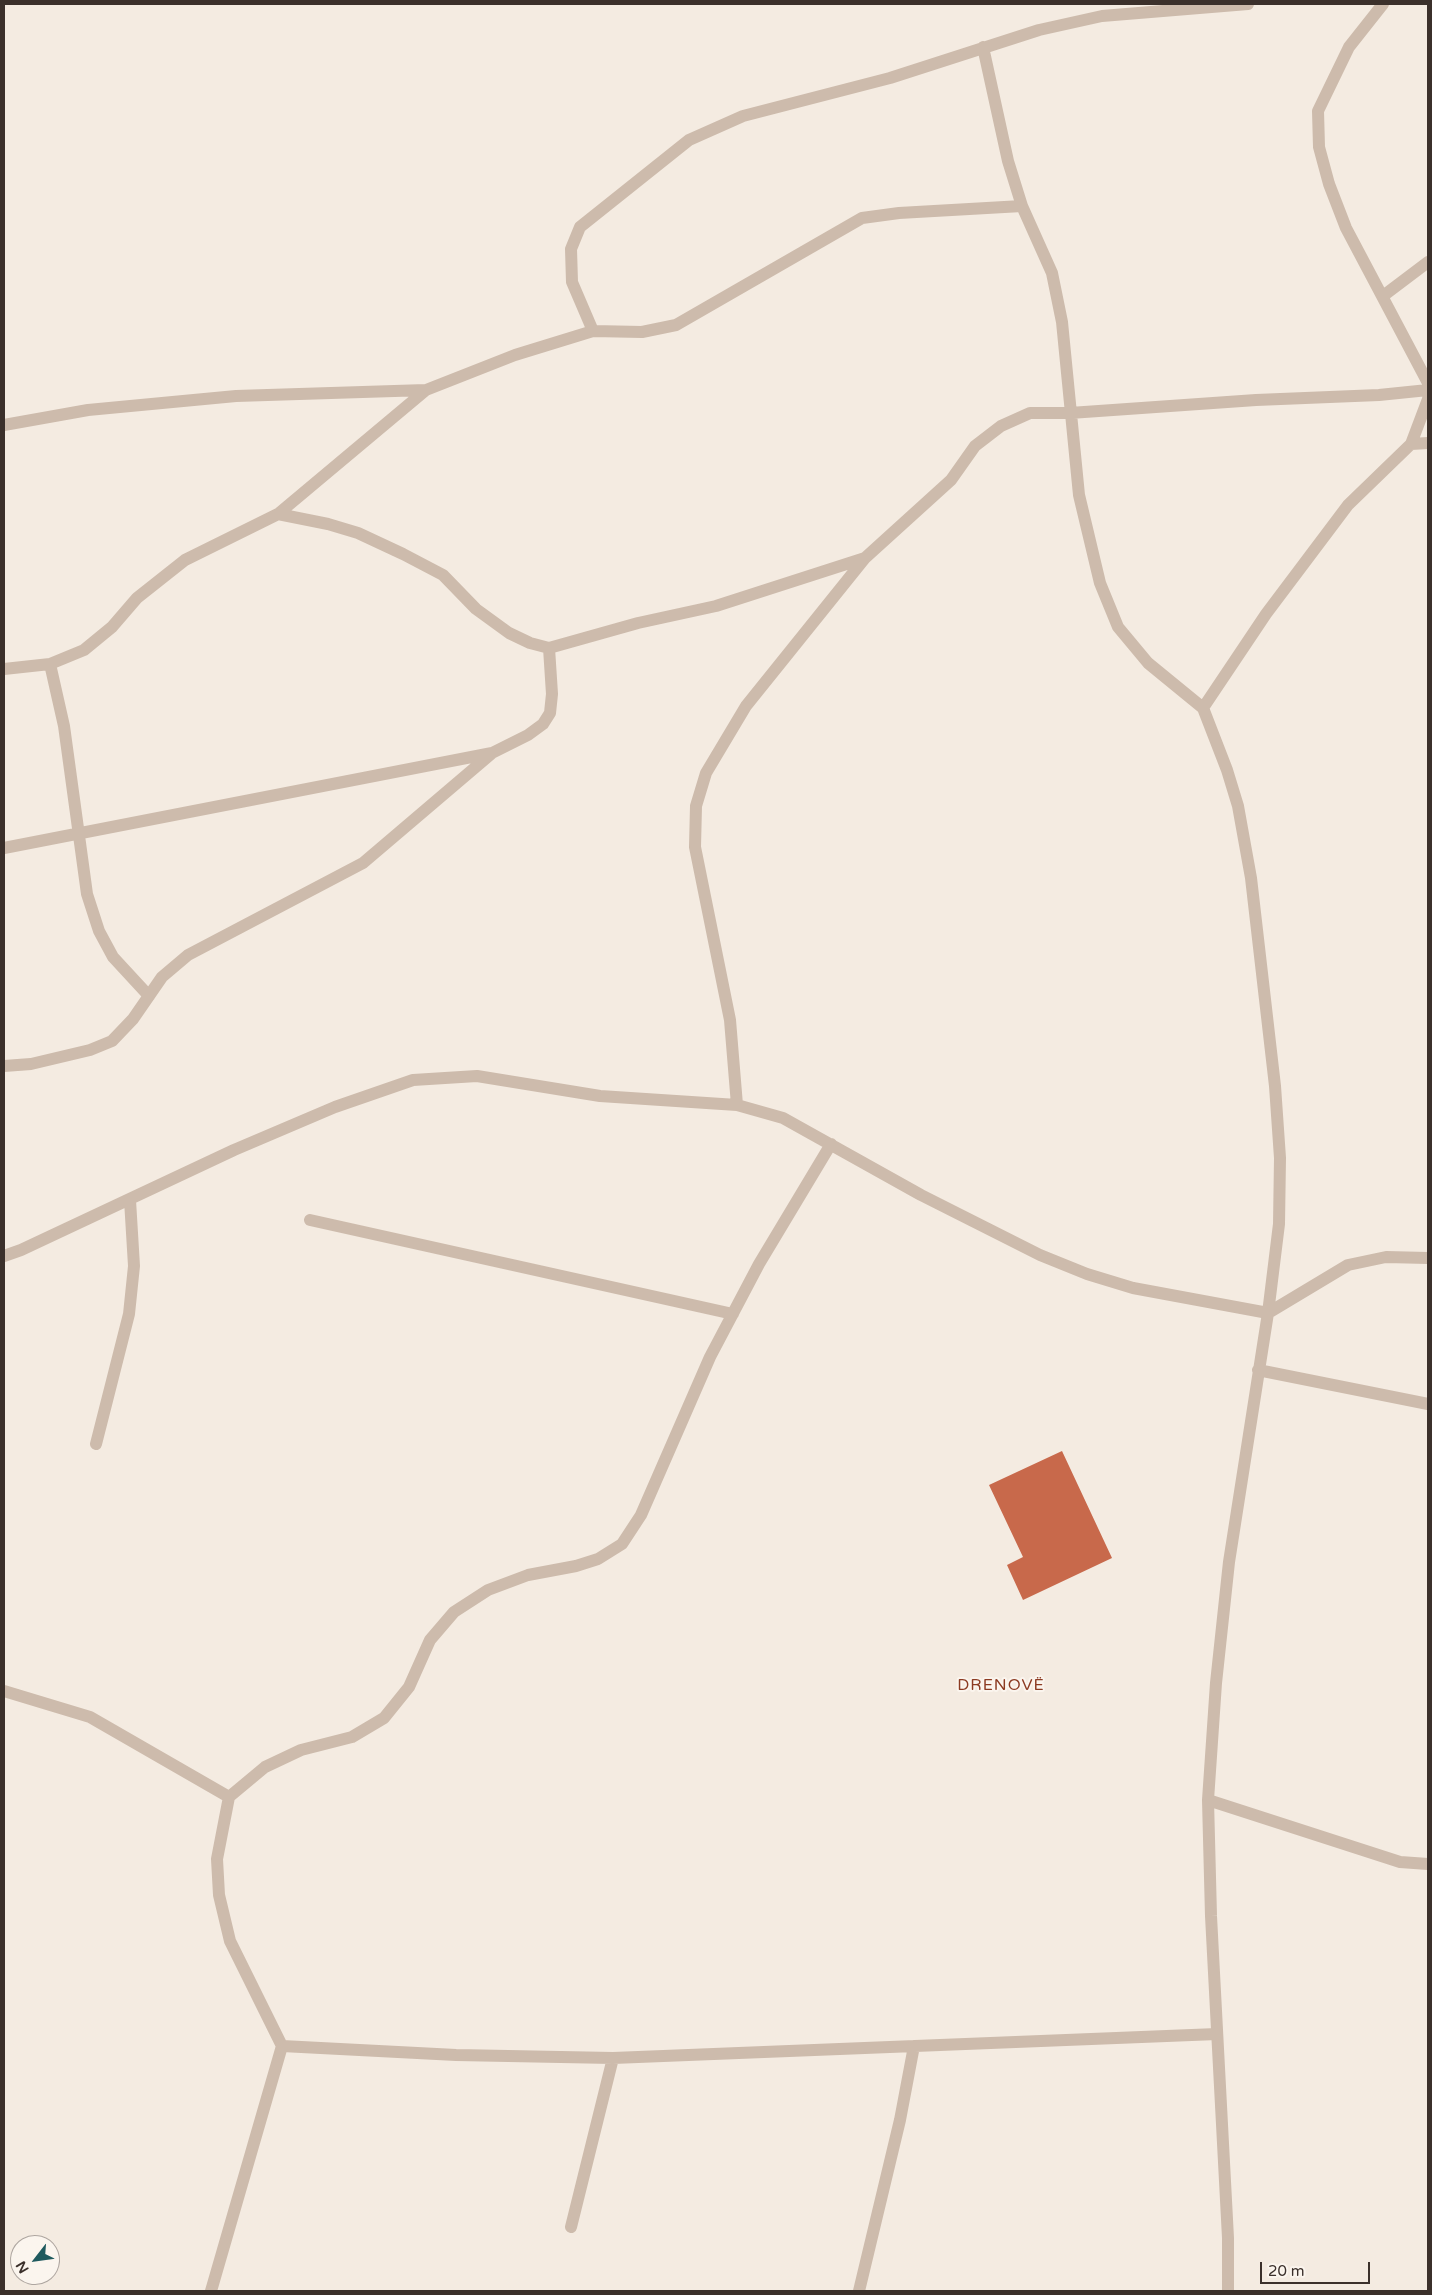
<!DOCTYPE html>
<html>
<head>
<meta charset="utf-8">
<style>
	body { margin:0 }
	#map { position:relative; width:1432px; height:2295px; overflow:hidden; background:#f4ebe1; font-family:"Varela Round",sans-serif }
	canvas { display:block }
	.frame { position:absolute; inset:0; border:5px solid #3b302b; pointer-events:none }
	.north { position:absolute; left:10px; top:2235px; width:50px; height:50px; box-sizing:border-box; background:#fbf5ee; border:1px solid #aea6a0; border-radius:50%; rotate:240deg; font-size:14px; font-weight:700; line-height:20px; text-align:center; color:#3b302b }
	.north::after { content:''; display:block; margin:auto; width:18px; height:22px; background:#1f5a5e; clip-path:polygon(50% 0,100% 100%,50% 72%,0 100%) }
	.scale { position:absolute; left:1260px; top:2262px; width:110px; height:22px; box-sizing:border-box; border:2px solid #3b302b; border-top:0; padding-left:6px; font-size:15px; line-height:18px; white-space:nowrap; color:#3b302b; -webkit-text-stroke:4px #fbf5ee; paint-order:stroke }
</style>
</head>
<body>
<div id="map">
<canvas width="1432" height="2295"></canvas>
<div class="frame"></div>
<div class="north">N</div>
<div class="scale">20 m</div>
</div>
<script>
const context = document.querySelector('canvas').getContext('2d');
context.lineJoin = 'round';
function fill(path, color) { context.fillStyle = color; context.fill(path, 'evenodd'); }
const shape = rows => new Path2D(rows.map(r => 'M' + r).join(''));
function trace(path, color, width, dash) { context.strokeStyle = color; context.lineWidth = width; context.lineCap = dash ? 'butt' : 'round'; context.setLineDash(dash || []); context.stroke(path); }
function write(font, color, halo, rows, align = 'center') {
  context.font = font + ' "Varela Round",sans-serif'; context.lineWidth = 4; context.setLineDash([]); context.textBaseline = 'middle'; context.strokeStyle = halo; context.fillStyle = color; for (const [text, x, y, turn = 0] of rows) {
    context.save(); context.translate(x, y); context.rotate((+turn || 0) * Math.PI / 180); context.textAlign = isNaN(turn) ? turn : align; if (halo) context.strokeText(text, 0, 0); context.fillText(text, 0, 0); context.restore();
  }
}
fill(shape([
	[1062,1451,1112,1558,1023,1600,1007,1565,1023,1557,989,1485]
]), '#c8694b');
trace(shape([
	[1383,4,1349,47,1318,111,1319,147,1329,184,1346,228,1428,383],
	[983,47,1008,161,1022,206,1052,273,1062,322,1079,495,1100,583,1118,627,1148,663,1203,708,1227,770,1238,806,1251,878,1275,1086,1280,1158,1279,1224,1268,1313],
	[1383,296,1428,262],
	[593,331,572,282,571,249,580,227,689,140,743,116,890,78,1039,30,1102,16,1248,4],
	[4,425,88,410,236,396,426,390],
	[1411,444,1428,443],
	[278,514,426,390,515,355,593,331,642,332,676,325,862,218,899,213,1022,206],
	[50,664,64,726,87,894,99,931,113,957,149,996],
	[4,669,50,664,84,650,112,627,137,598,185,560,278,514,328,524,358,533,403,554,443,575,476,609,509,633,530,643,549,648],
	[1203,708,1266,614,1348,505,1411,444,1428,399],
	[4,848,492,753,528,735,543,724,550,713,552,694,549,648,638,623,716,606,865,558,951,480,975,446,1001,426,1030,413,1070,413,1256,400,1379,395,1428,390],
	[4,1066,31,1064,90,1050,112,1041,133,1019,162,977,188,955,363,863,491,754],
	[737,1105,730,1020,695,847,696,806,706,773,746,706,865,558],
	[310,1220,733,1314],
	[4,1256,21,1250,234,1150,335,1107,413,1080,477,1076,600,1096,737,1105,783,1118,921,1195,1040,1255,1087,1274,1133,1288,1268,1313,1229,1562,1216,1683,1208,1800,1211,1916,1228,2238,1228,2291],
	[1268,1313,1348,1265,1386,1257,1428,1258],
	[1258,1370,1428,1404],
	[96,1444,129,1314,134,1266,130,1200],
	[4,1691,90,1717,229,1797],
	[1208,1800,1400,1862,1428,1864],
	[282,2046,456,2055,613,2058,1217,2034],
	[571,2227,613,2058],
	[211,2291,282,2046,230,1941,219,1895,217,1859,229,1797,265,1767,301,1750,352,1737,384,1718,409,1687,430,1640,454,1612,488,1590,528,1575,576,1566,598,1559,622,1544,641,1515,710,1357,759,1264,831,1144],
	[859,2291,900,2120,914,2046]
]), '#cdbbac', 12);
context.letterSpacing = '1px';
write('16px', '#8c3b22', '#fbf5ee', [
	["DRENOVË",1001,1686]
]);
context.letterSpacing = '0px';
</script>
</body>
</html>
